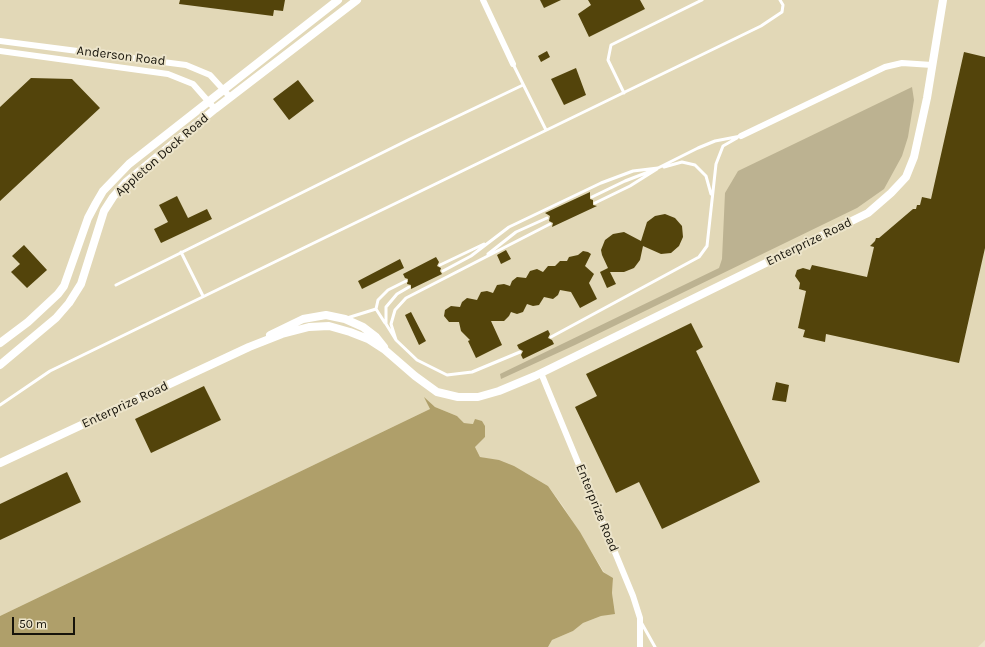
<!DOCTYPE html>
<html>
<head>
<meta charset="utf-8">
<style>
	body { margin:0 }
	#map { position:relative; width:985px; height:647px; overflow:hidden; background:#ece4ca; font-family:Karla,sans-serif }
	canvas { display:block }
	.scale { position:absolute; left:12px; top:617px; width:63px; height:18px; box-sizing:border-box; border:2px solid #16130a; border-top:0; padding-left:5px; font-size:12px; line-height:14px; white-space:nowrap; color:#16130a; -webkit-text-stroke:3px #ece4ca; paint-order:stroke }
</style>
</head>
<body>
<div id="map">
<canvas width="985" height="647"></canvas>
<div class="scale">50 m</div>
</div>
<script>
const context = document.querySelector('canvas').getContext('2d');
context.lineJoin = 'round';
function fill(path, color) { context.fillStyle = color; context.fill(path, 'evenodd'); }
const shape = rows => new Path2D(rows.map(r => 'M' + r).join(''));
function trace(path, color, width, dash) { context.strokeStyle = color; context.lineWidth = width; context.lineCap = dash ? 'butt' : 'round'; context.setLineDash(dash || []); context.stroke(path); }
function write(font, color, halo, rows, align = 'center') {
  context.font = font + ' Karla,sans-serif'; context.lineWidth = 4; context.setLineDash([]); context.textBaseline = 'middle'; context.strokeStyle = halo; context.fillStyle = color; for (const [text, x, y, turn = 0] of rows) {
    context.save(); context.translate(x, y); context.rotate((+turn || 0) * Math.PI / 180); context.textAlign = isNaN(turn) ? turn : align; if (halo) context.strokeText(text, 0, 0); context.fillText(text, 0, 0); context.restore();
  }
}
fill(shape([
	[0,0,985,0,985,640,978,647,548,647,552,640,573,631,583,623,601,616,615,613,612,593,613,580,604,572,563,506,548,486,526,473,495,460,480,457,475,447,485,437,484,425,482,421,476,421,473,424,464,423,457,416,435,407,425,398,430,409,0,616]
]), '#e2d8b7');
fill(shape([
	[912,87,914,100,908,137,902,156,884,189,857,208,575,345,501,379,500,374,719,268,722,259,725,193,738,171]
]), '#bcb291');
fill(shape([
	[424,397,435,407,457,416,464,423,473,424,475,419,482,421,485,426,485,437,475,447,480,457,499,460,514,466,548,486,580,532,603,572,613,578,612,593,615,614,601,616,583,623,573,631,552,640,548,647,0,647,0,616,430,409]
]), '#af9f6a');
fill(shape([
	[180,0,285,0,283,11,274,10,273,16,179,4],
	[540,0,561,0,544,8],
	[588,0,640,0,645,9,589,37,578,14,591,5],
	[547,51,550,57,541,62,538,56],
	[964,52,985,57,985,248,959,363,826,334,825,342,803,337,805,330,798,328,806,291,799,289,800,283,795,276,797,270,803,268,810,270,812,265,867,277,874,247,870,246,875,241,876,238,879,238,913,209,916,209,917,205,920,205,922,197,931,199],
	[576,68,586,95,564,105,551,79],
	[31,78,72,79,100,108,0,201,0,107],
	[298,80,314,101,289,120,273,99],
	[590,192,590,199,593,200,593,205,597,206,552,227,553,223,549,221,550,216,545,213],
	[177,196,188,218,207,209,212,219,161,243,154,229,168,222,159,205],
	[665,214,675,218,682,226,683,237,679,246,671,253,661,254,643,246,640,260,634,268,624,272,610,272,616,284,607,288,600,272,608,268,602,255,601,250,605,240,613,234,624,232,641,241,647,222,655,216],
	[24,245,47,270,27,288,11,272,20,264,12,256],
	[506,250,511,259,501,264,497,255],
	[583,251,588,252,591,254,585,266,594,274,589,283,597,299,580,308,571,292,560,290,558,295,553,299,544,297,539,305,533,306,527,304,523,312,517,314,511,312,509,316,504,321,491,321,502,345,476,358,468,341,470,340,461,331,459,322,449,322,444,316,445,310,451,306,460,307,462,302,467,298,477,300,481,292,487,291,493,293,497,285,504,284,510,286,512,281,517,277,526,278,530,271,537,269,543,272,548,266,555,266,560,261,567,261,569,257,578,255],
	[436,257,439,262,437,266,441,268,440,271,442,274,411,289,411,285,407,284,408,279,405,278,403,274],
	[400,259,404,268,362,289,358,281],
	[411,312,426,341,419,345,405,315],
	[691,323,703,347,696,351,760,482,662,529,639,482,616,493,575,407,597,396,586,374],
	[548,330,550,334,548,338,552,340,554,344,523,359,521,355,523,351,519,349,517,345],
	[776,382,789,385,786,402,772,400],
	[204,386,221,420,151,453,135,419],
	[67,472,81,502,0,540,0,504]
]), '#53440b');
trace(shape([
	[513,64,546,130],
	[624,93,608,60,611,45,702,0],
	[664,167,682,162,695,165,706,176,711,194],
	[592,197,625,181,651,171],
	[595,203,630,186,657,169],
	[181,252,203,296],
	[488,254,516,232,547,218],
	[440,265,484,244],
	[443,271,471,256,509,227,601,183,633,171,658,168,698,148,715,141,741,136],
	[116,285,410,139,523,85],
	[409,287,397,294,386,307,386,324,396,340,417,360,447,375,472,372,520,352],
	[347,318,376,309],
	[385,323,376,309,378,300,388,290,406,281],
	[551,337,699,257,707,246,716,164,723,146,737,138],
	[396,340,391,324,395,310,406,298,550,224],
	[0,405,50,371,761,26,782,12,783,5,780,0],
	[641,622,655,647]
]), '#fff', 3);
trace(shape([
	[483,0,513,64],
	[0,41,186,65,210,75,230,97],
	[0,51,168,74,193,84,215,109],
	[741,136,885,67,902,63,932,65],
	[541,373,633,596,640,618,640,647]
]), '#fff', 6);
trace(shape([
	[270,335,303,319,326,315,345,319,363,327,376,337,384,347],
	[0,343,28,322,58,294,64,286,88,218,96,203,103,191,129,164,338,0],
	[0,365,56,318,69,303,81,284,104,211,113,197,126,182,215,109,357,0],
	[0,463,249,347,282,334,309,327,329,326,350,332,368,339,385,350,415,376,437,392,458,397,478,397,499,391,535,376,868,213,891,193,906,177,914,157,927,98,943,0]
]), '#fff', 8);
write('13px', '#16130a', '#ece4ca', [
	["Anderson Road",121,56,7],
	["Appleton Dock Road",162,155,-41],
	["Enterprize Road",809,242,-26],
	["Enterprize Road",125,405,-25],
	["Enterprize Road",597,508,68]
]);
</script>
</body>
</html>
